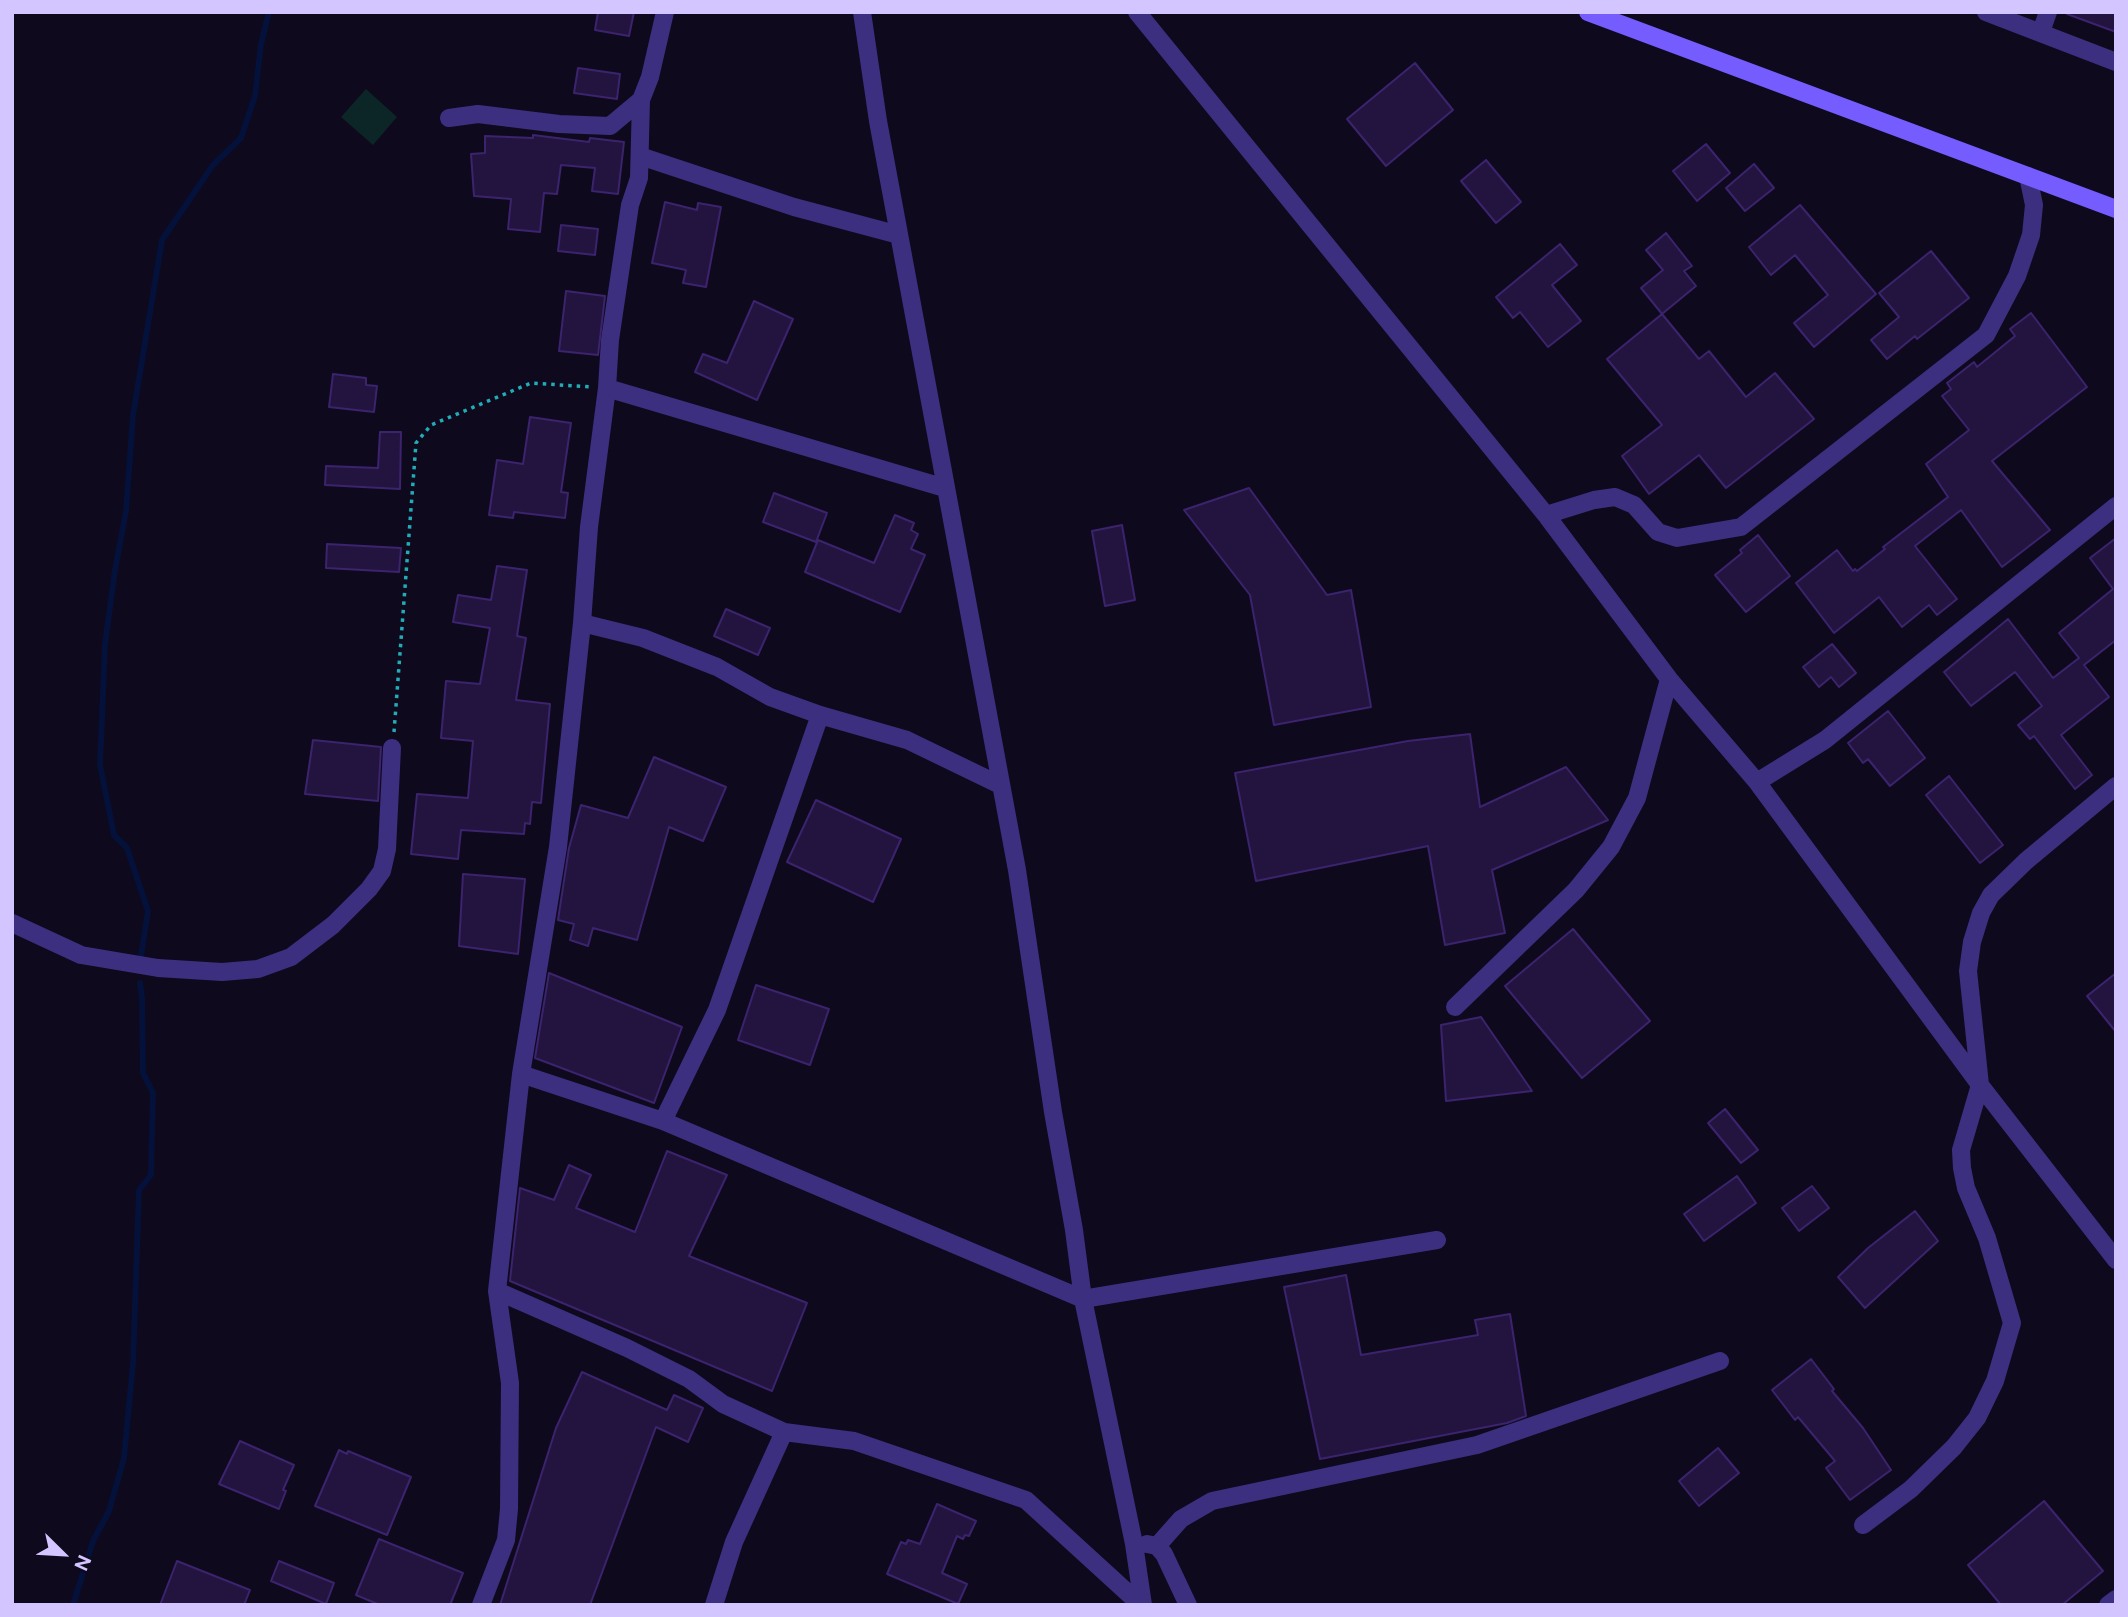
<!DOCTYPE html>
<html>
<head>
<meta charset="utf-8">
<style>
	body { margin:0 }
	#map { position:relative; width:2128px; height:1617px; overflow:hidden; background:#0f091d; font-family:Figtree,sans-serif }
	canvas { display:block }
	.frame { position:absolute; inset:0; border:14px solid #d3c5ff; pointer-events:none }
	.north { position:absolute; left:28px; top:1519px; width:70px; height:70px; -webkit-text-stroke:5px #0f091d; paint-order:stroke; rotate:114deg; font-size:19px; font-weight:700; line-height:28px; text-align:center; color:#d3c5ff }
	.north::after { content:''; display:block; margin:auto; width:24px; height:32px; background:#d3c5ff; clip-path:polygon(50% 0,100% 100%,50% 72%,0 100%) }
</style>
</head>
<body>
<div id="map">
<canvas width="2128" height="1617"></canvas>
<div class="frame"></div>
<div class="north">N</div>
</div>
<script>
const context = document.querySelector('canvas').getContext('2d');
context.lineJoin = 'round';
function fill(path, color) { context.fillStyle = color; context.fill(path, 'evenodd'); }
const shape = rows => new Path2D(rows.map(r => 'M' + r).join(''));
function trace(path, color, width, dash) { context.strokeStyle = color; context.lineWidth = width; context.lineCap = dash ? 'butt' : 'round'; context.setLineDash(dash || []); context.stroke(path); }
fill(shape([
	[366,89,397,117,373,145,341,117]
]), '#0c2527');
trace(shape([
	[141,956,148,911,127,848,114,835,100,765,105,644,115,570,126,511,133,415,162,240,213,165,241,138,255,96,261,44,269,12],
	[73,1605,93,1541,109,1511,124,1458,133,1363,139,1190,151,1175,153,1093,143,1073,142,998,140,983]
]), '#04113b', 6);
const building = shape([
	[598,12,634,12,629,36,595,30,598,12],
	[2067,12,2116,12,2116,32,2067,14,2067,12],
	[1415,63,1453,110,1386,166,1347,119,1415,63],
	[578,68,620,74,617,99,574,93,578,68],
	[533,135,589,142,590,138,624,142,618,194,592,191,595,168,561,165,557,194,544,193,540,232,508,229,511,199,474,196,471,154,485,153,485,136,533,138,533,135],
	[1706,144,1730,173,1697,201,1673,171,1706,144],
	[1486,160,1521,202,1496,223,1461,181,1486,160],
	[1754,164,1774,188,1745,211,1726,188,1754,164],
	[665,202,697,210,698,203,721,207,706,287,683,283,686,270,652,263,665,202],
	[1800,205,1876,294,1814,347,1794,323,1828,295,1795,255,1771,275,1749,247,1800,205],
	[561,225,598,229,595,255,558,251,561,225],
	[1666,233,1692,266,1684,271,1696,286,1662,314,1641,288,1663,270,1646,250,1666,233],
	[1560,244,1577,265,1552,285,1581,321,1548,347,1520,312,1513,318,1496,297,1560,244],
	[1931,251,1969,298,1917,339,1915,336,1887,359,1871,340,1899,317,1879,293,1931,251],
	[566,291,605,296,598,355,559,351,566,291],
	[754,301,793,319,757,400,695,372,703,354,727,363,754,301],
	[2031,313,2087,387,1992,461,2050,530,2002,567,1961,510,1915,546,1957,599,1937,615,1929,605,1902,627,1879,597,1834,633,1796,583,1837,550,1853,571,1855,569,1857,571,1885,549,1883,547,1948,497,1926,464,1969,430,1942,396,1951,389,1947,383,1974,362,1977,367,2015,336,2010,329,2031,313],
	[1662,314,1699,359,1709,351,1746,397,1775,373,1814,419,1726,488,1699,455,1649,494,1622,456,1662,425,1607,359,1662,314],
	[333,374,366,378,366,385,377,386,374,412,329,407,333,374],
	[530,417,571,423,561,492,568,493,565,518,514,512,513,518,489,515,497,460,523,464,530,417],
	[380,432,401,432,400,489,325,485,326,466,378,468,380,432],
	[1249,488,1327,595,1351,590,1371,707,1274,725,1250,595,1184,510,1249,488],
	[774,493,827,513,816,542,763,522,774,493],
	[895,515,914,523,911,530,918,534,911,549,925,555,900,612,805,572,818,540,874,563,895,515],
	[1122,525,1135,600,1105,606,1092,531,1122,525],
	[1758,535,1790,576,1746,612,1715,575,1742,553,1740,550,1758,535],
	[2116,538,2116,640,2084,665,2109,697,2061,735,2092,775,2075,789,2034,736,2030,739,2018,725,2042,706,2015,672,1971,706,1944,672,2008,619,2053,678,2079,658,2059,633,2113,589,2090,558,2116,538],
	[327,544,401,548,399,572,326,568,327,544],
	[497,566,527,570,517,636,526,638,516,700,550,704,541,803,532,802,530,824,525,823,524,834,461,830,458,859,411,854,417,794,468,798,473,741,441,738,446,681,480,684,490,628,453,622,458,595,491,600,497,566],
	[726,609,770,628,758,655,714,636,726,609],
	[1832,644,1856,673,1839,687,1831,677,1819,687,1803,667,1832,644],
	[1888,711,1925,758,1890,786,1868,759,1863,763,1848,743,1888,711],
	[1470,734,1480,807,1566,767,1608,820,1492,870,1505,933,1445,945,1428,846,1256,881,1235,773,1408,741,1470,734],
	[313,740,381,747,378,801,305,794,313,740],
	[654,757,726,787,703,841,669,827,637,940,593,928,588,946,570,940,574,924,558,920,569,848,581,805,628,818,654,757],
	[1949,776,2003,845,1980,863,1926,795,1949,776],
	[816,800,901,839,873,902,787,862,816,800],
	[463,874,525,879,518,954,459,946,463,874],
	[1573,929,1650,1021,1582,1078,1505,986,1573,929],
	[549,973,682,1027,654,1103,535,1058,549,973],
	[2116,973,2116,1032,2087,996,2116,973],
	[756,985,829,1009,810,1065,738,1040,756,985],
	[1481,1017,1532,1091,1446,1101,1441,1025,1481,1017],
	[1725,1109,1758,1150,1741,1163,1708,1123,1725,1109],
	[667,1151,727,1175,689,1256,807,1303,772,1391,510,1281,520,1188,554,1200,569,1165,591,1175,576,1208,635,1232,667,1151],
	[1737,1176,1756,1203,1704,1241,1684,1214,1737,1176],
	[1812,1186,1829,1208,1799,1231,1782,1208,1812,1186],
	[1915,1211,1938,1241,1865,1308,1838,1277,1868,1248,1915,1211],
	[1346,1275,1361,1355,1478,1335,1475,1320,1510,1314,1526,1416,1507,1423,1320,1459,1284,1287,1346,1275],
	[1811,1359,1834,1389,1832,1391,1863,1428,1891,1470,1850,1500,1826,1468,1835,1461,1798,1417,1795,1420,1772,1390,1811,1359],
	[582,1372,667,1410,674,1395,703,1408,688,1442,656,1427,590,1605,500,1605,556,1428,582,1372],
	[240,1441,294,1465,283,1490,286,1491,279,1509,219,1484,240,1441],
	[1718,1448,1739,1473,1699,1506,1679,1481,1718,1448],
	[339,1450,347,1454,348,1451,411,1477,387,1535,315,1506,339,1450],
	[2044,1501,2103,1571,2062,1605,2001,1605,1968,1565,2044,1501],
	[937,1504,976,1521,969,1536,965,1535,963,1539,957,1536,942,1573,967,1584,958,1604,887,1574,901,1542,906,1544,908,1540,920,1544,937,1504],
	[379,1539,463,1573,450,1605,380,1605,356,1595,379,1539],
	[177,1561,250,1590,244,1605,160,1605,177,1561],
	[279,1561,334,1583,326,1604,271,1581,279,1561]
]);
fill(building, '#22143f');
trace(building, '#3b236e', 2);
trace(shape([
	[394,732,416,443,431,425,531,383,591,387]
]), '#21adb7', 3.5, [3.5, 5]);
trace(shape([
	[862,12,878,121,1017,870,1053,1112,1074,1230,1083,1299,1134,1544,1143,1605],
	[1137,12,1546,515,1669,679,1757,782,1980,1085,2116,1260],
	[1986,12,2116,62],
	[2041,32,2048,12],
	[449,118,478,114,559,124,610,126,641,100,650,77,665,12],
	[640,156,794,207,899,235],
	[607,388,945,488],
	[1546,515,1594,500,1615,497,1634,505,1658,532,1677,538,1741,527,1986,335,2017,276,2031,235,2034,205,2028,176],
	[582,623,643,638,717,667,770,697,820,715,907,740,1000,785],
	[1757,782,1825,740,2116,506],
	[12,923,81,955,158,968,222,972,258,969,291,957,333,925,369,889,382,871,387,849,392,748],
	[1455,1007,1576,890,1611,847,1637,798,1669,679],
	[521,1074,663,1121,1083,1299,1437,1240],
	[663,1121,717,1010,820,715],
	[497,1291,627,1348,689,1379,723,1404,784,1432,854,1441,1026,1500,1141,1605],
	[1863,1525,1911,1489,1954,1447,1977,1418,1995,1381,2012,1323,1987,1238,1966,1188,1962,1168,1961,1150,1980,1085,1968,971,1972,942,1981,913,1991,895,2026,861,2116,786],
	[1147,1544,1157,1546,1164,1554,1188,1605],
	[1157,1546,1181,1519,1212,1501,1477,1445,1720,1361],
	[481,1605,506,1540,509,1509,510,1383,497,1291,521,1074,558,847,582,623,589,527,607,388,610,340,630,205,639,178,641,100],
	[714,1605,734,1542,784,1432],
	[2108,1605,2116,1599]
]), '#3d2f80', 18);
trace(shape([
	[1588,12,2116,209]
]), '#745cff', 18);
</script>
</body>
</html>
